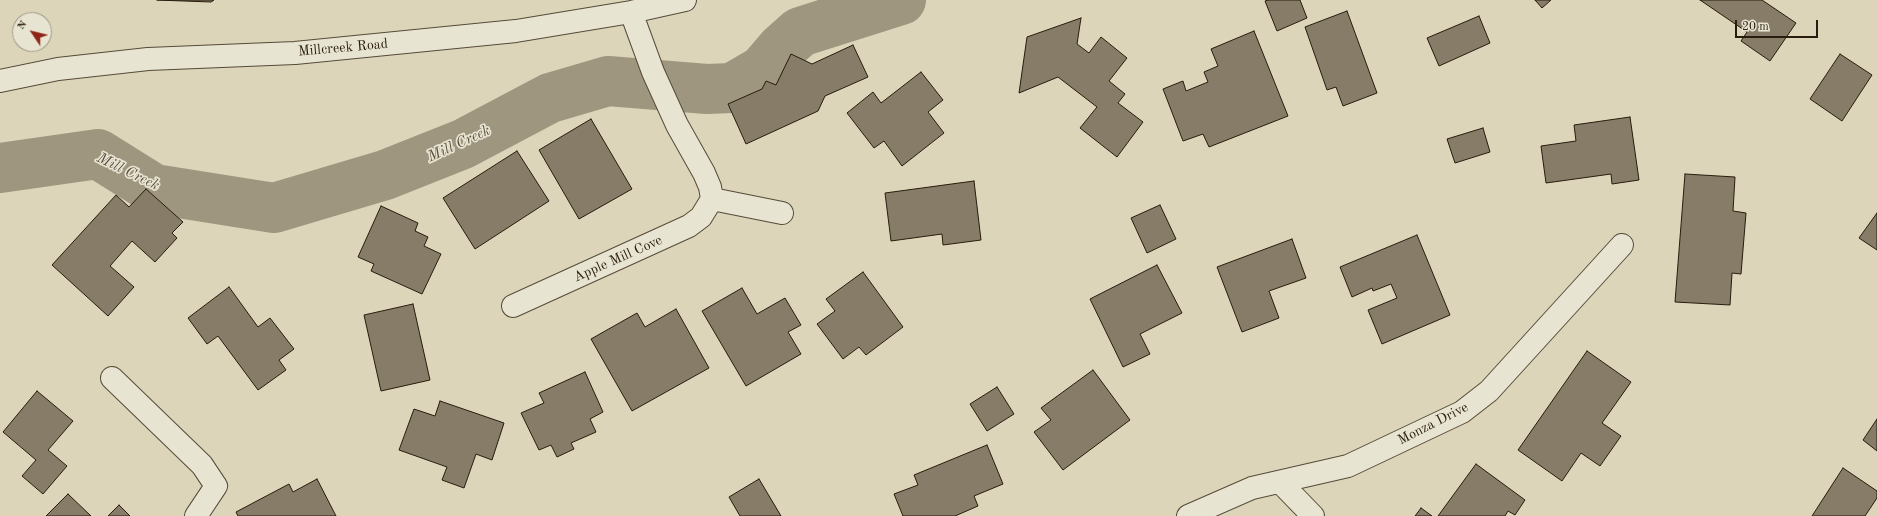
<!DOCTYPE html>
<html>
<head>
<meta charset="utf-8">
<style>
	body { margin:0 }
	#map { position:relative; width:1877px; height:516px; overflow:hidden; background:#dcd5ba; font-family:"Old Standard TT",serif }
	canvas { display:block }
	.north { position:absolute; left:12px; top:12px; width:40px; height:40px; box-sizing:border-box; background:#e8e4d2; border:1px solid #9c9483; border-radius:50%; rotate:305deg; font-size:11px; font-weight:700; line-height:16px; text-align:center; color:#291b0d }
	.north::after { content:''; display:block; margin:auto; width:14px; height:18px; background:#8f2418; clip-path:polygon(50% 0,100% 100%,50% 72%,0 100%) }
	.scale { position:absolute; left:1735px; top:20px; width:83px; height:18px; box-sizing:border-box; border:2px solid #291b0d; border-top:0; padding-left:5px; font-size:12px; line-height:14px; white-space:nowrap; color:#291b0d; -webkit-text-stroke:3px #e8e4d2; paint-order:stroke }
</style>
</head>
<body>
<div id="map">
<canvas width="1877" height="516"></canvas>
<div class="north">N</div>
<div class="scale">20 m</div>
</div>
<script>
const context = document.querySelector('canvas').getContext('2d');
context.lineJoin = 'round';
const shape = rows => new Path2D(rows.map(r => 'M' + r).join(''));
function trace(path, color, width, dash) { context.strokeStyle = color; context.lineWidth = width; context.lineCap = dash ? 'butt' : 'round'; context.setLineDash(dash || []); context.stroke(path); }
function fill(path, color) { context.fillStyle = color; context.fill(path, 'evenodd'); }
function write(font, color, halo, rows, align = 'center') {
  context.font = font + ' "Old Standard TT",serif'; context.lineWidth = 3.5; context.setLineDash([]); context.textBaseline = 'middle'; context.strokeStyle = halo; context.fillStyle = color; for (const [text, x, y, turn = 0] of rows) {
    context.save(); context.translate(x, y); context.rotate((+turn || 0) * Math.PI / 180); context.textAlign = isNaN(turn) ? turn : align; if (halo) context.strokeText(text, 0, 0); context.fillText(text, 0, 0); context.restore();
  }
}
trace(shape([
	[0,168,98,154,154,189,274,208,385,175,463,144,550,98,608,81,707,89,732,88,763,70,781,49,800,32,901,0]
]), '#9f967f', 50);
const building = shape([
	[157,0,214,0,211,2,157,0],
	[1268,0,1300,0,1307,18,1277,31,1265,1,1268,0],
	[1535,0,1551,0,1542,8,1535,0],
	[1700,0,1762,0,1796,23,1770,61,1741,41,1747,32,1700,0],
	[1347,11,1377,93,1343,106,1336,87,1327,90,1305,27,1347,11],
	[1479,16,1490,43,1439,66,1427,38,1479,16],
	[1081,18,1077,44,1089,53,1101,37,1127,58,1109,81,1125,94,1118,103,1143,122,1117,157,1080,128,1097,107,1058,77,1019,93,1027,37,1081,18],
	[1254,31,1288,116,1209,147,1203,134,1183,141,1163,89,1183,81,1186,91,1208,82,1204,72,1218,66,1211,49,1254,31],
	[853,45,868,77,825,96,818,111,746,144,728,104,762,89,766,81,776,85,791,54,812,64,853,45],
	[1840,54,1872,75,1842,121,1810,99,1840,54],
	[921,72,943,100,928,112,944,133,902,166,884,141,874,148,847,113,873,92,881,103,921,72],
	[1630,117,1639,180,1612,184,1611,174,1546,183,1541,146,1576,141,1574,125,1630,117],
	[591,119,632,189,579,219,539,150,591,119],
	[1483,128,1490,152,1455,163,1447,139,1483,128],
	[517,151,549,201,475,249,443,198,517,151],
	[1685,174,1735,177,1733,211,1746,213,1741,274,1732,273,1730,305,1675,302,1685,174],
	[974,181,981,240,943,245,942,234,891,241,885,193,974,181],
	[146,189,183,222,172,233,177,238,155,262,132,241,110,266,134,287,108,316,52,265,116,195,129,207,146,189],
	[1160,205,1176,239,1147,253,1131,218,1160,205],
	[381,206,418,223,415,231,428,237,424,246,441,254,422,294,371,271,374,264,358,257,381,206],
	[1877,213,1877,250,1859,238,1877,213],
	[1417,235,1450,315,1382,344,1368,310,1397,298,1391,284,1373,291,1372,288,1352,297,1340,267,1417,235],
	[1292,239,1306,278,1269,291,1279,318,1242,332,1217,267,1292,239],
	[1157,265,1182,313,1140,334,1150,354,1123,367,1090,299,1157,265],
	[863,272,903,327,866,355,859,347,843,359,817,324,835,311,826,299,863,272],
	[229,287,258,327,270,318,294,349,279,360,286,370,258,390,218,336,207,344,188,318,229,287],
	[742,288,757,314,785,298,801,325,788,332,801,354,746,386,702,311,742,288],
	[413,304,430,380,381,391,364,315,413,304],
	[676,309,709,368,632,411,591,339,637,313,645,327,676,309],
	[1587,351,1631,382,1602,423,1621,436,1600,466,1581,453,1562,481,1518,450,1587,351],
	[1093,370,1130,420,1063,470,1034,432,1051,420,1041,408,1093,370],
	[585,372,603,412,590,419,596,432,571,443,574,449,557,457,551,445,539,450,521,413,544,403,539,393,585,372],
	[997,387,1014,414,987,431,970,404,997,387],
	[37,391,73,421,48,450,67,466,43,494,22,476,36,460,3,432,37,391],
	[440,401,504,423,492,460,476,454,464,488,442,480,447,467,399,450,414,409,435,416,440,401],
	[1877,419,1877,451,1863,440,1877,419],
	[987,445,1003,484,974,496,978,506,955,516,903,516,894,494,918,485,914,475,987,445],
	[1476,464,1525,500,1515,515,1508,511,1505,516,1438,516,1476,464],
	[1843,468,1877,491,1877,498,1865,516,1812,516,1843,468],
	[317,479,336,516,238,516,236,512,289,484,293,492,317,479],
	[759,479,781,516,740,516,729,497,759,479],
	[68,494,91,516,46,516,68,494],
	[119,505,130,516,108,516,119,505],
	[1421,508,1432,516,1415,516,1421,508]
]);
fill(building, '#867c67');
trace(building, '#291b0d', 1);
const minor = shape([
	[0,81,58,69,148,59,295,53,516,31,631,12,685,0],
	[712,199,782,213],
	[513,306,689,226,701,217,712,199,710,187,704,173,677,125,653,72,631,12],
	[112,378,202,465,216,486,196,516],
	[1280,482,1313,516],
	[1188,516,1252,488,1348,466,1462,412,1489,391,1622,245]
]);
trace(minor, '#564a38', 24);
trace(minor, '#e8e4d2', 22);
write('14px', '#291b0d', '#e8e4d2', [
	["Millcreek Road",343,48,-5],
	["Apple Mill Cove",618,259,-24],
	["Monza Drive",1433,424,-27]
]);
write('italic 15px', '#584c3b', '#e8e4d2', [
	["Mill Creek",459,144,-25],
	["Mill Creek",128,172,26]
]);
</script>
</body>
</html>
